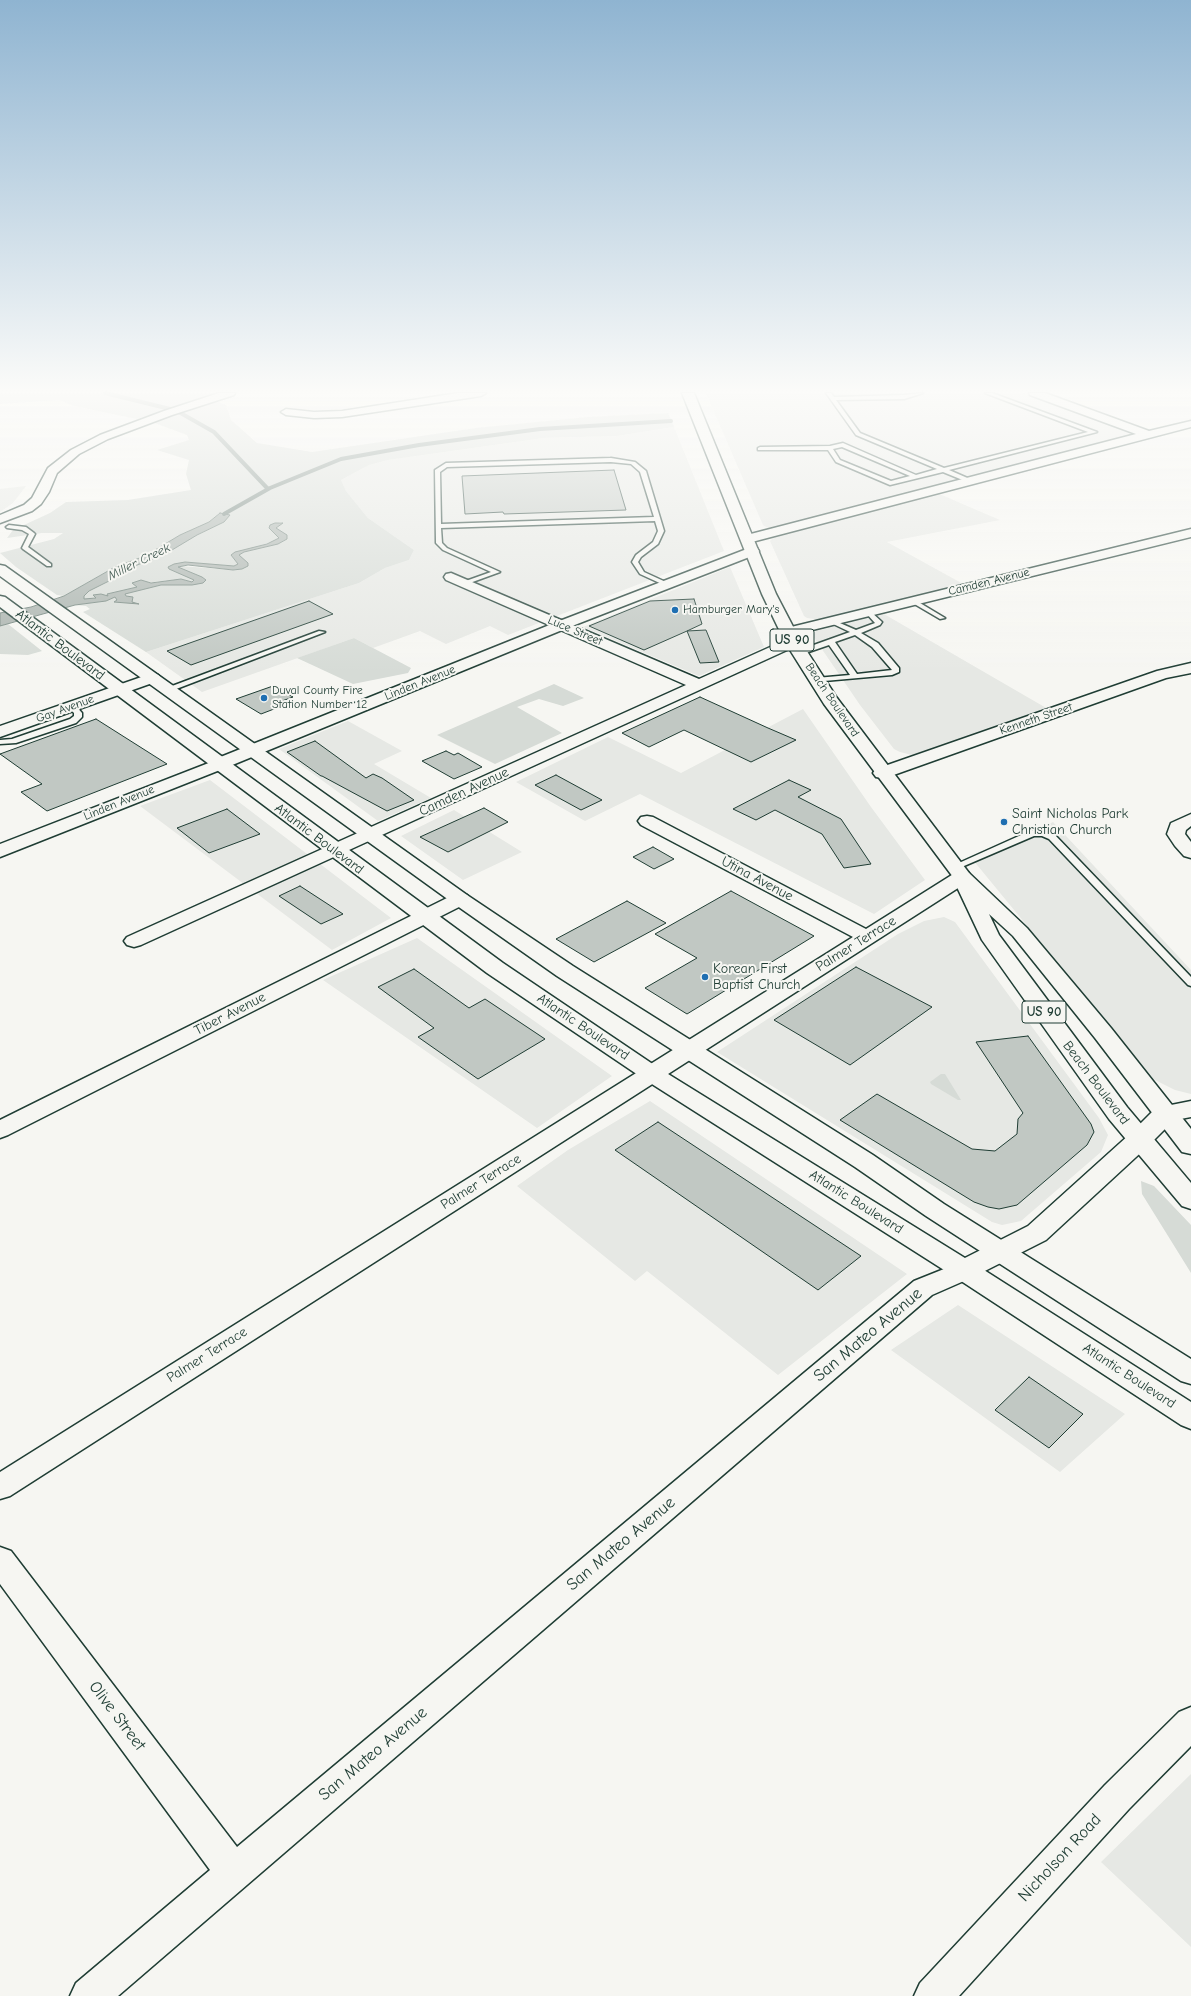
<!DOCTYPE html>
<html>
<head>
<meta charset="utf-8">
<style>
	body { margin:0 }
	canvas { display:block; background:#f6f6f2 }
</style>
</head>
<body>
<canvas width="1191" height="1996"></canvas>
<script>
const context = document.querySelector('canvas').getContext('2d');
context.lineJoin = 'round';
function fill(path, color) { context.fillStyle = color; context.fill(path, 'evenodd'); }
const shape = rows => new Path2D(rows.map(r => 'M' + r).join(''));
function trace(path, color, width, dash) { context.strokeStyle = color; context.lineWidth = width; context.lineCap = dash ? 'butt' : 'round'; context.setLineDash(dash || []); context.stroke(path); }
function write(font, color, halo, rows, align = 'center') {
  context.font = font + ' "Comic Neue",sans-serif'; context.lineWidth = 4; context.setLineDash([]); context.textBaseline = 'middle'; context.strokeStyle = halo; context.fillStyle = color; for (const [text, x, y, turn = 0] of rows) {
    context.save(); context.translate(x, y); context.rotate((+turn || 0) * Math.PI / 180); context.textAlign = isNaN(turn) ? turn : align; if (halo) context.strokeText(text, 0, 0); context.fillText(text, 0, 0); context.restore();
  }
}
fill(shape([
	[706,393,1023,393,1137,433,777,528,768,528,763,525],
	[674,427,724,551,508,635,490,626,446,644,420,631,373,648,354,638,202,692,146,652,359,583,385,568,409,560,414,550,368,518,346,491,341,480,369,465,388,460,544,438,617,436],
	[26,486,13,503,0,512,0,489],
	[937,493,1000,520,887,542,965,585,822,620,807,618,804,616,770,541,773,538],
	[730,567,764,647,699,676,583,627],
	[884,614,1048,709,920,754,912,755,900,752,894,749,860,705,813,636,816,631],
	[803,709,871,807,925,880,874,914,640,794,585,821,516,782,608,737,681,773],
	[348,721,402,751,374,764,431,798,378,821,279,749],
	[210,780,391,918,332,950,140,806],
	[454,810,522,852,463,880,401,836],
	[1053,822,1191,970,1191,1094,1175,1090,1153,1079,973,860],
	[944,917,955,922,1099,1118,1108,1135,1101,1152,1021,1221,1002,1225,992,1222,717,1052,898,934,924,921],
	[417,938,612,1076,537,1128,323,980],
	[650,1101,907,1274,778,1375,647,1271,635,1281,517,1186,568,1150],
	[958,1305,1125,1414,1060,1472,891,1350],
	[1191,1774,1191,1947,1101,1862]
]), '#e6e8e4');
fill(shape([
	[0,393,219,393,137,419,74,406,59,400,0,404],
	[213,400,226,405,231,420,257,443,312,452,476,428,588,417,668,413,674,427,617,436,544,438,388,460,369,465,341,480,346,491,368,518,414,550,409,560,385,568,359,583,146,652,83,612,90,609,86,606,75,605,106,601,115,597,118,599,115,602,132,602,125,594,161,585,192,585,206,580,202,577,177,568,181,566,233,570,242,569,242,559,238,555,244,552,278,544,287,539,276,528,282,523,281,522,270,525,272,531,279,536,279,538,275,541,231,555,238,564,234,566,185,562,168,567,192,578,194,580,192,582,181,579,145,583,138,587,107,594,108,596,94,596,96,598,87,599,84,599,84,596,89,591,111,580,120,572,224,522,219,513,209,522,180,535,145,556,115,567,64,596,57,595,16,567,0,553,54,539,63,533,42,533,7,538,13,530,50,513,66,502,128,500,191,490,186,474,189,460,157,450,189,440,187,435,152,422],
	[8,624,42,651,28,655,0,654,0,626],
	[354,638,411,668,408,673,353,684,297,658],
	[554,684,584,698,563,706,539,699,517,707,562,733,495,764,437,735],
	[941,1074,945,1074,961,1100,958,1100,931,1084,930,1082],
	[1141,1181,1154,1186,1191,1225,1191,1273,1142,1194]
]), '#d6dbd6');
const water = shape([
	[220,513,230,515,224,522,197,535,167,553,120,572,111,580,89,591,84,596,84,599,96,598,93,595,101,594,108,596,107,594,137,587,132,583,141,580,151,583,181,579,192,582,194,580,169,569,168,567,174,564,185,562,234,566,238,564,231,555,235,552,267,544,279,538,269,528,270,525,275,523,283,523,276,528,287,535,287,539,278,544,244,552,239,555,248,563,248,566,242,569,233,570,188,565,178,567,202,577,206,580,203,583,192,585,161,585,125,594,126,596,133,597,132,602,139,604,114,602,117,600,115,597,106,601,75,605,0,626,0,613,31,607,64,596,115,567,145,556,180,535,209,522,220,513]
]);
fill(water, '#aab3ae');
trace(water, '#72847d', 1);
trace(shape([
	[105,393,170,409],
	[177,411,214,432,268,489],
	[224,514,270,488,341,459,419,445,540,429,671,421]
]), '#72847d', 4);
const building = shape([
	[614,470,626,510,504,514,503,512,465,514,462,476,614,470],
	[694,599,702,624,687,631,706,630,719,662,700,663,687,631,644,650,589,626,650,601,694,599],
	[309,601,333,614,191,665,167,651,309,601],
	[273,686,293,697,282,701,287,704,261,714,236,699,273,686],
	[700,697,768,728,796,740,751,762,684,730,649,747,622,733,700,697],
	[96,719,167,764,47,811,21,792,42,784,0,754,96,719],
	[315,741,366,778,373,774,382,778,414,800,387,811,322,776,321,776,287,752,315,741],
	[446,751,454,755,458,753,482,767,454,779,422,761,446,751],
	[556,775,602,800,581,810,535,785,556,775],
	[789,780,811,790,798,797,841,819,871,864,844,868,822,834,775,810,756,820,733,809,789,780],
	[484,808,508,822,448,852,420,837,484,808],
	[227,809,260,834,209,853,177,828,227,809],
	[653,847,674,859,654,869,633,857,653,847],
	[300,886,343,914,321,924,279,896,300,886],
	[731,891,814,936,687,1014,645,988,697,958,655,934,731,891],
	[627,901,666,923,594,962,556,939,627,901],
	[856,967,932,1007,850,1065,774,1020,856,967],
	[414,969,469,1008,485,999,545,1039,478,1079,418,1037,434,1028,378,987,414,969],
	[1028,1036,1091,1124,1094,1132,1087,1145,1017,1205,999,1209,988,1207,974,1202,840,1120,877,1094,972,1149,995,1151,1017,1134,1018,1119,1023,1113,976,1042,1028,1036],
	[658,1122,861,1256,818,1290,615,1150,658,1122],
	[1029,1377,1083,1414,1049,1448,995,1410,1029,1377]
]);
fill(building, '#c1c8c3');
trace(building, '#1f3d34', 1);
const service = shape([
	[826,393,831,393,834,397,904,395,923,393,904,399,836,400,860,433,944,468,1088,432,985,393,992,393,1097,432,949,470,972,480,972,482,970,483,943,472,890,485,836,462,828,450,758,450,758,448,760,447,830,446,843,443,916,475,937,469,856,435,826,393],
	[842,447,910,476,891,481,840,460,833,449,842,447],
	[611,458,635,462,646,471,664,531,658,544,641,557,638,562,644,572,668,583,668,585,664,585,640,574,632,562,636,555,653,542,658,531,655,521,441,528,442,543,447,548,500,572,467,584,463,584,463,582,491,572,443,550,436,543,435,470,446,463,611,458],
	[611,462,631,464,640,472,654,517,441,524,440,472,447,467,611,462],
	[9,525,26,527,34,533,35,534,28,547,51,564,51,566,47,566,23,549,22,548,29,534,22,530,7,528,6,527,9,525],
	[911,600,915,600,945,618,940,619,911,602,911,600],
	[866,611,870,611,882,622,880,625,861,633,878,643,899,668,899,672,892,675,813,682,813,678,816,678,850,675,829,645,800,655,797,655,797,651,850,632,829,622,829,620,833,620,856,630,875,623,866,613,866,611],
	[855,635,872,647,892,670,857,674,835,642,855,635],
	[319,631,325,632,171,691,165,691,164,689,319,631],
	[69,705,75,705,82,713,82,717,76,723,16,743,0,744,0,740,12,739,70,719,74,716,74,713,68,707,69,705],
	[1044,830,1055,835,1191,977,1191,986,1188,985,1049,839,1042,836,1034,836,957,869,951,869,950,867,1030,831,1044,830]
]);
const minor = shape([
	[219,393,235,393,234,395,172,415,108,439,79,454,57,473,49,492,41,504,32,511,0,523,0,515,24,505,32,498,48,468,71,450,100,435,164,411,219,393],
	[458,393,486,393,481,396,342,417,314,418,286,415,281,412,286,409,314,412,342,411,458,393],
	[1029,393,1045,393,1149,431,1191,421,1191,427,748,543,743,542,741,539,743,536,1136,434,1030,395,1029,393],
	[1191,529,1191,537,788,636,783,635,781,632,783,629,1191,529],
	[451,573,699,679,788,639,793,638,798,639,800,642,798,645,141,945,134,947,127,945,124,941,127,937,686,685,446,580,444,577,446,574,451,573],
	[1191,663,1191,673,1166,678,888,777,882,778,876,777,873,773,876,769,1157,671,1191,663],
	[153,673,158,675,161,678,158,681,0,737,0,726,153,673],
	[219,759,225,760,228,764,225,768,0,857,0,844,219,759],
	[1191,814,1191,826,1186,830,1185,834,1191,842,1191,858,1184,856,1175,846,1167,834,1171,823,1191,814],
	[647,816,653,817,866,929,955,873,962,871,969,873,971,877,969,881,10,1496,0,1499,0,1472,853,937,641,825,638,821,641,817,647,816],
	[460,893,467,895,470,899,467,903,8,1135,0,1138,0,1120,453,895,460,893],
	[964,1261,973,1263,977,1270,973,1277,932,1295,118,1996,70,1996,76,1983,210,1870,0,1584,0,1547,11,1551,237,1847,914,1281,964,1261],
	[1191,1707,1191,1746,1129,1809,959,1996,914,1996,920,1983,1105,1785,1179,1712,1191,1707]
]);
const tertiary = shape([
	[752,547,757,548,759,551,757,554,567,628,225,768,219,769,213,768,210,764,213,760,557,622,752,547],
	[1191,1101,1191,1117,1165,1122,1156,1120,1153,1114,1156,1108,1191,1101],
	[1139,1132,1148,1134,1151,1140,1148,1146,1046,1240,973,1277,964,1280,955,1277,951,1270,955,1263,1028,1226,1130,1134,1139,1132]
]);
const secondary = shape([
	[1165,1106,1174,1108,1177,1114,1174,1120,1148,1146,1139,1148,1130,1146,1127,1140,1130,1134,1156,1108,1165,1106]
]);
const primary = shape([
	[0,565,5,566,467,895,573,966,873,1155,944,1204,1191,1359,1191,1384,1181,1381,926,1216,855,1167,557,976,453,903,0,576,0,565],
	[0,596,5,597,503,963,660,1069,973,1263,1191,1402,1191,1429,1181,1425,955,1277,644,1079,487,973,0,607,0,596]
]);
const trunk = shape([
	[682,393,694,393,776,594,801,642,837,698,969,873,1027,928,1111,1028,1191,1129,1191,1154,1182,1152,1095,1038,1013,936,989,914,999,935,1127,1107,1191,1183,1191,1209,1182,1206,1109,1119,982,940,957,887,959,885,824,704,785,642,762,594,682,393]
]);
trace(service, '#1f3d34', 3);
trace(minor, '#1f3d34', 3);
trace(tertiary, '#1f3d34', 3);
trace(secondary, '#1f3d34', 3);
trace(primary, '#1f3d34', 3);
trace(trunk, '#1f3d34', 3);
fill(service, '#f6f6f2');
fill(minor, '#f6f6f2');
fill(tertiary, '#f6f6f2');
fill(secondary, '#f6f6f2');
fill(primary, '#f6f6f2');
fill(trunk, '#f6f6f2');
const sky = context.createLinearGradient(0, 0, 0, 673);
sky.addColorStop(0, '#8fb4d1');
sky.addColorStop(0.58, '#fbfbf9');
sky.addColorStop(1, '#fbfbf900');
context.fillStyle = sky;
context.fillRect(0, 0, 1191, 673);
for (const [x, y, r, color] of [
	[675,610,4,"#1f6fb2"],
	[264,698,4,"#1f6fb2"],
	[1004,822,4,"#1f6fb2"],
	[705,977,4,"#1f6fb2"]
]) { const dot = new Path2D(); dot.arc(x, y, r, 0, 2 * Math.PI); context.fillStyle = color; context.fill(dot); trace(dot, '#f6f6f2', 1.5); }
write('12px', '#1f3d34', '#f6f6f2', [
	["Camden Avenue",989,582,-14],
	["Luce Street",575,631,23],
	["Linden Avenue",420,683,-22],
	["Beach Boulevard",832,700,56],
	["Gay Avenue",65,709,-20],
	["Kenneth Street",1036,719,-19],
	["Linden Avenue",119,803,-22]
]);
write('12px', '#1f3d34', '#f6f6f2', [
	["Hamburger Mary's",683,610],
	["Duval County Fire",272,691],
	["Station Number 12",272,705]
], 'left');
write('italic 13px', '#425a52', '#f6f6f2', [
	["Miller Creek",139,562,-26]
]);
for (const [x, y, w] of [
	[792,640,44],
	[1044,1012,44]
]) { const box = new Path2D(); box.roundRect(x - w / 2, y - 11, w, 22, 3); context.fillStyle = '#f6f6f2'; context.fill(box); trace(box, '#1f3d34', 1); }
write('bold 13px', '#1f3d34', null, [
	["US 90",792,640],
	["US 90",1044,1012]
]);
write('14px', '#1f3d34', '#f6f6f2', [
	["Atlantic Boulevard",60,645,37],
	["Camden Avenue",464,792,-25],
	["Atlantic Boulevard",319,839,37],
	["Utina Avenue",757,879,28],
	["Palmer Terrace",856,944,-32],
	["Tiber Avenue",230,1014,-27],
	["Atlantic Boulevard",583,1027,34],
	["Beach Boulevard",1096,1083,53],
	["Palmer Terrace",481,1182,-32],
	["Atlantic Boulevard",856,1202,32],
	["Palmer Terrace",207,1355,-32],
	["Atlantic Boulevard",1129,1376,33]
]);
write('14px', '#1f3d34', '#f6f6f2', [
	["Saint Nicholas Park",1012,814],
	["Christian Church",1012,830],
	["Korean First",713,969],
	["Baptist Church",713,985]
], 'left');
write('17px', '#1f3d34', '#f6f6f2', [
	["San Mateo Avenue",868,1335,-40],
	["San Mateo Avenue",621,1544,-40],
	["Olive Street",117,1716,53],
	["San Mateo Avenue",373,1754,-40],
	["Nicholson Road",1060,1858,-47]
]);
</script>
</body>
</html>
